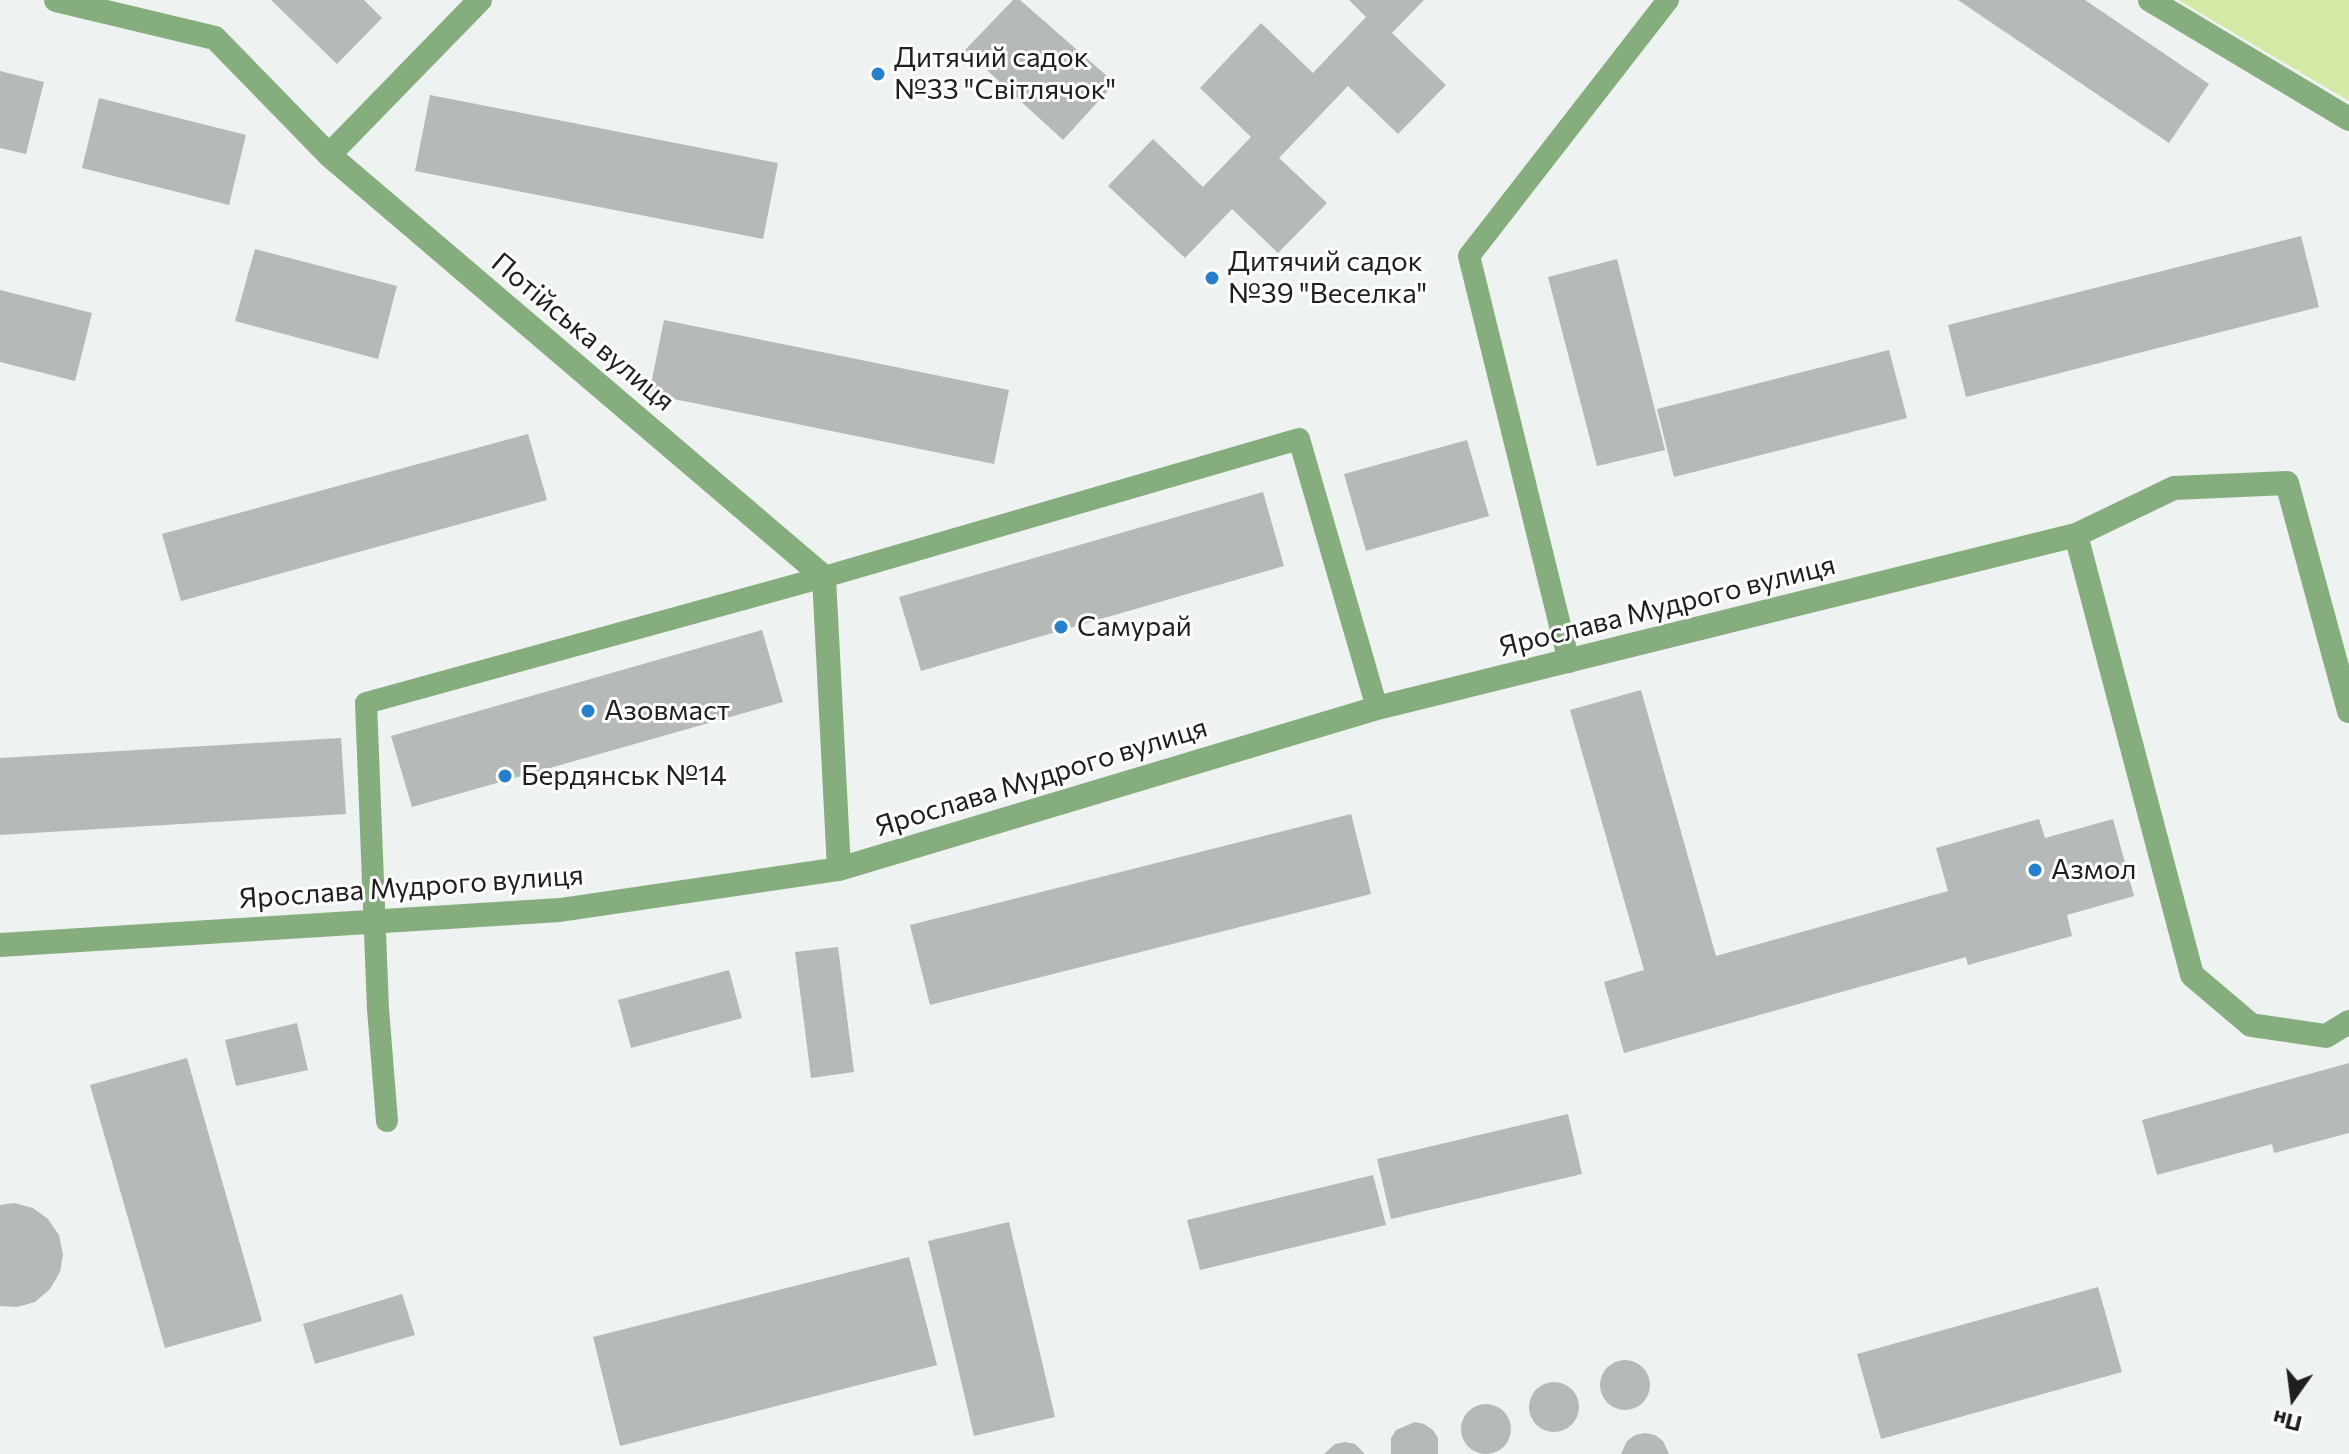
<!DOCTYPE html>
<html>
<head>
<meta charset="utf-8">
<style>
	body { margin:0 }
	#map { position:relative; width:2349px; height:1454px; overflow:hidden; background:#eef2f0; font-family:Commissioner,sans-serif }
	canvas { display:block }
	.north { position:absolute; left:2253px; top:1358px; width:80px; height:80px; -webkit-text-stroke:6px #fff; paint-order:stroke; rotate:194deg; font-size:22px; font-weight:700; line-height:32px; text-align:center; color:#1e1f1e }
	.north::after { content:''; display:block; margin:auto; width:28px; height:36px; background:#1e1f1e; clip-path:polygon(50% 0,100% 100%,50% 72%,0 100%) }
</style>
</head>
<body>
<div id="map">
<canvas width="2349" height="1454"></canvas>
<div class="north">Пн</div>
</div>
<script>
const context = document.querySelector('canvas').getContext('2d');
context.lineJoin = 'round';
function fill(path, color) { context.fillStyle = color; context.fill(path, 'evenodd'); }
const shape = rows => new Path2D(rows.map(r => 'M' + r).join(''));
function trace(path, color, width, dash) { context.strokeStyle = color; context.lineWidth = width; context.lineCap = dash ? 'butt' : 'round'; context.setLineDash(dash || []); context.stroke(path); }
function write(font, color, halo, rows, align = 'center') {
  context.font = font + ' Commissioner,sans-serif'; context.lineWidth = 6; context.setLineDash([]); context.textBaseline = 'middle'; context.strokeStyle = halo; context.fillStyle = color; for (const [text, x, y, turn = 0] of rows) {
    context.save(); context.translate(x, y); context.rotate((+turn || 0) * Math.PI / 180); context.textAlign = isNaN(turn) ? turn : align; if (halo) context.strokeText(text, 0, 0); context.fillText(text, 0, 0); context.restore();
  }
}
fill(shape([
	[2178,0,2349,0,2349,101]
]), '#d6e9a7');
fill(shape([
	[271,0,364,0,382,18,337,64],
	[1013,0,1020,0,1115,83,1063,140,965,50],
	[1349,0,1424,0,1392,33,1446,85,1398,134,1348,86,1279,158,1327,203,1278,253,1232,209,1185,258,1108,186,1153,139,1203,187,1251,137,1200,88,1261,23,1313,73,1366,17],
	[1958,0,2085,0,2209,84,2169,143],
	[0,71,44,82,26,154,0,148],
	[430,95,778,163,763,239,415,171],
	[99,98,246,135,229,205,82,168],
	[2301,236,2319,307,1966,397,1948,325],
	[255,249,397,286,378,359,235,321],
	[1617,259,1665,450,1597,466,1548,277],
	[0,290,92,313,75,381,0,362],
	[664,320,1009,390,994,464,649,394],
	[1889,350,1907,418,1674,477,1657,409],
	[528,434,547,500,181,601,162,534],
	[1467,440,1489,516,1366,551,1344,474],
	[1263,492,1284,566,921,671,899,597],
	[762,630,783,702,412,807,391,736],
	[1641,690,1716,956,1948,891,1936,848,2039,819,2045,838,2113,819,2134,896,2067,915,2072,936,1968,965,1966,957,1624,1053,1604,982,1644,970,1570,710],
	[341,738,346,814,0,835,0,758],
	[1351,814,1371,894,930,1005,910,925],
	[838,947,854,1072,811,1078,795,952],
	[729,970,742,1018,631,1048,618,1000],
	[297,1023,308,1070,236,1086,225,1040],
	[187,1058,262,1321,165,1348,90,1085],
	[2349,1063,2349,1133,2274,1153,2272,1144,2157,1175,2142,1120],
	[1568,1114,1582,1174,1391,1219,1377,1159],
	[1373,1175,1386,1225,1200,1270,1187,1220],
	[14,1203,33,1208,48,1219,59,1235,63,1254,60,1272,50,1289,35,1302,17,1307,0,1306,0,1205],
	[1009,1222,1055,1417,974,1436,928,1241],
	[909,1257,937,1365,620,1446,593,1337],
	[2098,1287,2122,1372,1881,1439,1857,1354],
	[402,1294,415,1335,315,1364,303,1324],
	'1600 1385a25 25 0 1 1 50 0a25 25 0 1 1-50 0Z',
	'1529 1407a25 25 0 1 1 50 0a25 25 0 1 1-50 0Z',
	'1461 1429a25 25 0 1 1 50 0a25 25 0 1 1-50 0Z',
	[1415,1422,1424,1424,1433,1430,1438,1438,1438,1454,1391,1454,1391,1438,1396,1430],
	[1645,1433,1655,1435,1663,1441,1669,1454,1621,1454,1627,1441,1635,1435],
	[1345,1442,1355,1444,1365,1454,1324,1454,1335,1444]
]), '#b5bab9');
trace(shape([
	[1569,662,1469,256,1668,0],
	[387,1121,378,1009,366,703,824,577,1299,439,1377,708]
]), '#86ad7e', 22);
trace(shape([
	[56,0,215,38,329,155,824,577,839,869],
	[2150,0,2349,119],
	[329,155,480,0],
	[2076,535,2192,975,2251,1025,2326,1036,2349,1022],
	[0,945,560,910,839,869,1377,708,2076,535,2174,488,2287,483,2349,711]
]), '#86ad7e', 24);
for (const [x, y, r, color] of [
	[878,74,8,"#277ecc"],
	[1212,278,8,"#277ecc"],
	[1061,627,8,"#277ecc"],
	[588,711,8,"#277ecc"],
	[505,776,8,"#277ecc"],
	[2035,870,8,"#277ecc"]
]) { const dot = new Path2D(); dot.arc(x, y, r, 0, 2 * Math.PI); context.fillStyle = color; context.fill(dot); trace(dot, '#fff', 3); }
write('28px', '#1e1f1e', '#fff', [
	["Дитячий садок",894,58],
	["№33 \"Світлячок\"",894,90],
	["Дитячий садок",1228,262],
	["№39 \"Веселка\"",1228,294],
	["Самурай",1077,627],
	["Азовмаст",604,711],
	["Бердянськ №14",521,776],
	["Азмол",2051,870]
], 'left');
write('28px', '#1e1f1e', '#fff', [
	["Потійська вулиця",583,332,40],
	["Ярослава Мудрого вулиця",1667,606,-14],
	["Ярослава Мудрого вулиця",1041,777,-17],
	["Ярослава Мудрого вулиця",411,887,-4]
]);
</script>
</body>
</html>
